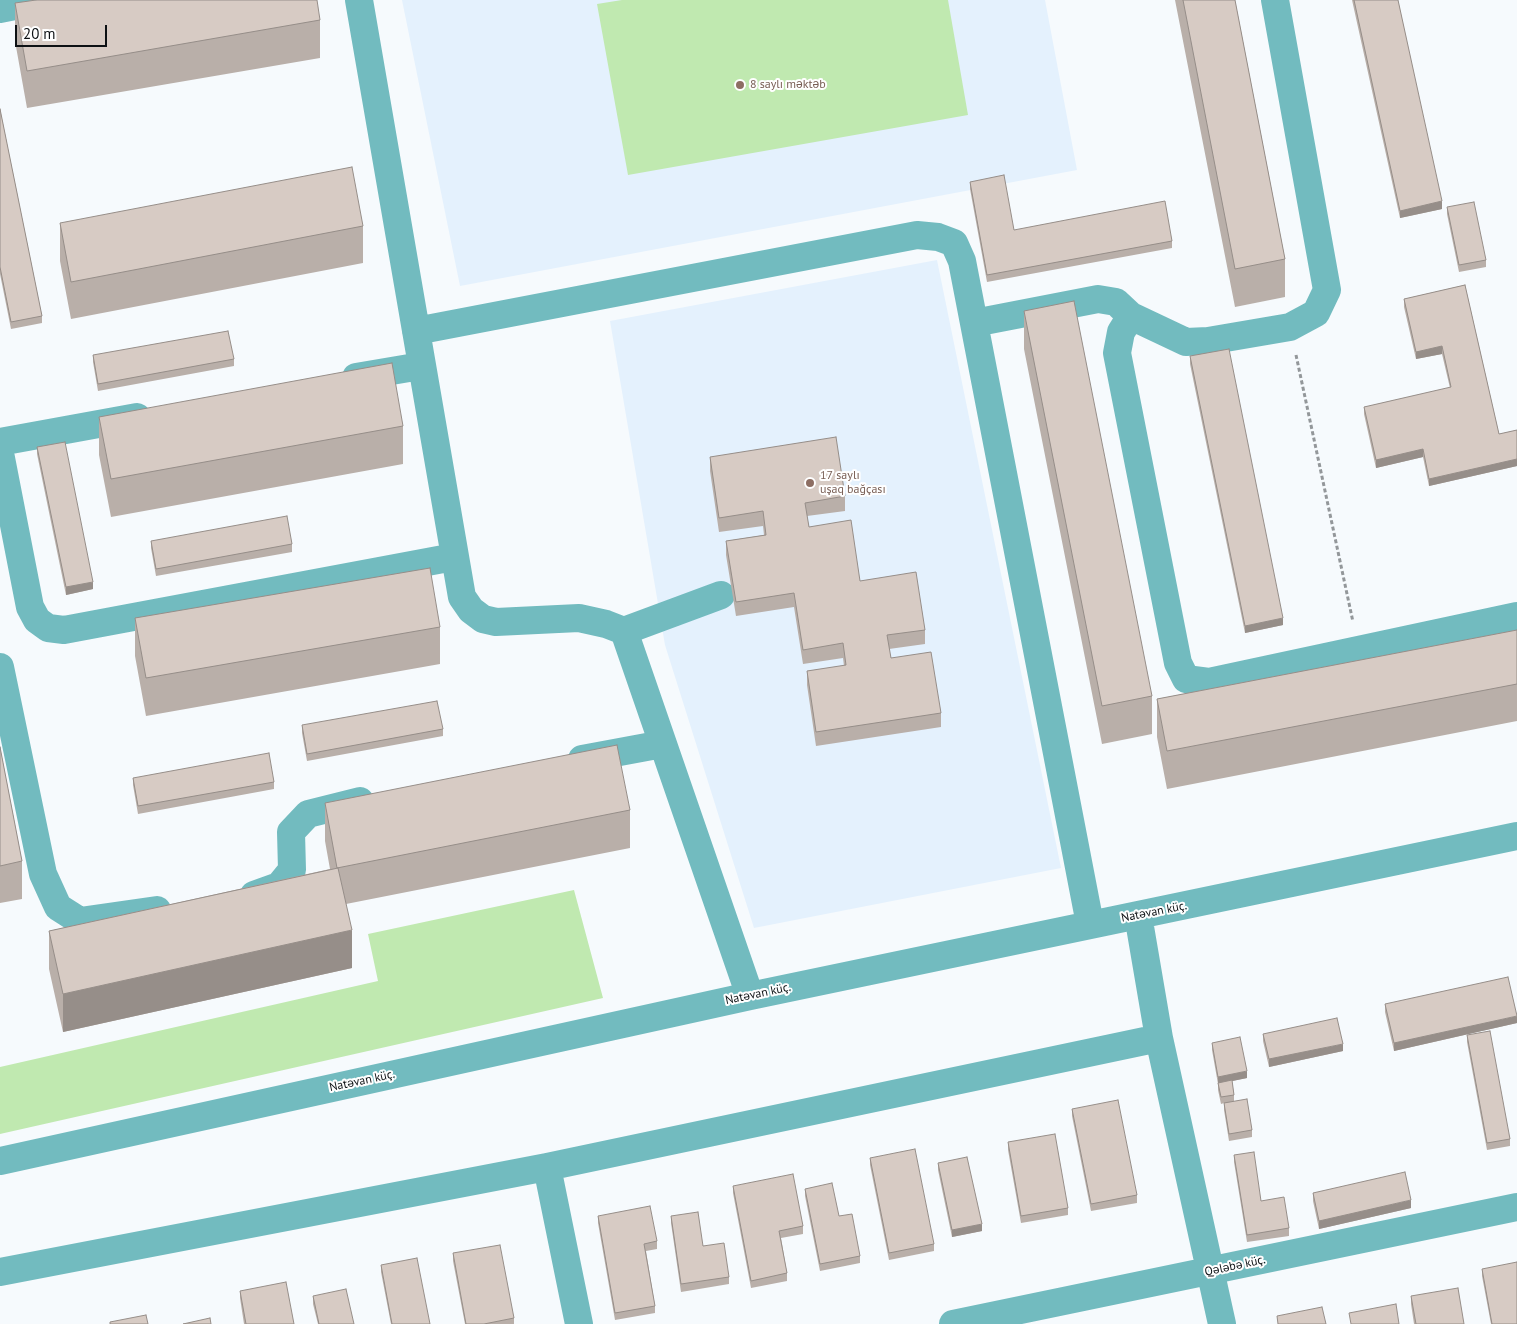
<!DOCTYPE html>
<html>
<head>
<meta charset="utf-8">
<style>
	body { margin:0 }
	#map { position:relative; width:1517px; height:1324px; overflow:hidden; background:#f6fafd; font-family:"PT Sans",sans-serif }
	canvas { display:block }
	.scale { position:absolute; left:15px; top:25px; width:92px; height:22px; box-sizing:border-box; border:2px solid #0d1114; border-top:0; padding-left:6px; font-size:15px; line-height:18px; white-space:nowrap; color:#0d1114; -webkit-text-stroke:4px #fff; paint-order:stroke }
</style>
</head>
<body>
<div id="map">
<canvas width="1517" height="1324"></canvas>
<div class="scale">20 m</div>
</div>
<script>
const context = document.querySelector('canvas').getContext('2d');
context.lineJoin = 'round';
function fill(path, color) { context.fillStyle = color; context.fill(path, 'evenodd'); }
const shape = rows => new Path2D(rows.map(r => 'M' + r).join(''));
function trace(path, color, width, dash) { context.strokeStyle = color; context.lineWidth = width; context.lineCap = dash ? 'butt' : 'round'; context.setLineDash(dash || []); context.stroke(path); }
function write(font, color, halo, rows, align = 'center') {
  context.font = font + ' "PT Sans",sans-serif'; context.lineWidth = 4; context.setLineDash([]); context.textBaseline = 'middle'; context.strokeStyle = halo; context.fillStyle = color; for (const [text, x, y, turn = 0] of rows) {
    context.save(); context.translate(x, y); context.rotate((+turn || 0) * Math.PI / 180); context.textAlign = isNaN(turn) ? turn : align; if (halo) context.strokeText(text, 0, 0); context.fillText(text, 0, 0); context.restore();
  }
}
fill(shape([
	[402,0,1045,0,1077,170,460,286],
	[937,260,1061,868,754,928,665,645,610,321]
]), '#e4f1fd');
fill(shape([
	[622,0,948,0,968,115,628,175,597,4],
	[574,890,603,998,0,1134,0,1067,378,981,368,934]
]), '#c0e9b0');
trace(shape([
	[1296,355,1353,622]
]), '#93979a', 3, [4, 2.5]);
trace(shape([
	[359,0,462,597,471,610,483,619,496,622,579,618,606,624,624,631,750,996],
	[0,9,45,0],
	[1131,316,1121,332,1117,353,1178,663,1186,679,1209,682,1517,616],
	[974,323,1098,299,1116,302,1131,316,1186,342,1208,341,1290,327,1316,313,1327,290,1275,0],
	[416,331,917,235,938,237,954,243,962,261,1090,924],
	[356,377,421,366],
	[0,442,137,417],
	[0,453,30,607,37,620,48,628,64,630,454,557],
	[624,631,721,595],
	[0,667,43,874,58,907,80,921,157,910],
	[582,759,652,746],
	[254,895,279,886,292,870,291,832,308,814,360,801],
	[1138,915,1159,1038,1222,1324],
	[0,1161,750,996,1517,836],
	[547,1167,579,1324],
	[0,1272,547,1167,1159,1038],
	[953,1324,1517,1207]
]), '#72bbbf', 28);
fill(shape([
	[1175,0,1235,0,1285,259,1285,297,1235,307],
	[1352,0,1398,0,1442,209,1400,218],
	[15,3,320,20,320,58,27,108,15,41],
	[0,109,42,316,42,323,11,329,0,274],
	[970,182,1014,230,1172,241,1172,248,987,282,970,189],
	[1447,207,1486,260,1486,267,1459,272,1447,214],
	[60,223,363,226,363,263,71,319,60,261],
	[1465,285,1499,434,1517,430,1517,466,1429,486,1423,457,1376,468,1364,414,1364,407,1450,388,1442,354,1416,359,1404,307,1404,299],
	[1024,311,1152,696,1152,734,1102,744,1024,349],
	[93,355,234,359,234,366,98,391,93,362],
	[1190,356,1283,625,1245,633,1190,364],
	[99,417,403,426,403,464,111,517,99,455],
	[37,447,93,589,66,595,37,454],
	[710,457,845,496,845,511,807,516,809,527,860,581,925,630,925,644,889,649,891,658,941,713,941,727,816,746,807,685,807,671,844,666,843,658,803,664,794,607,736,616,726,555,726,541,764,535,763,526,719,532,710,471],
	[151,541,292,544,292,552,156,576,151,548],
	[135,618,440,627,440,664,146,716,135,656],
	[1517,630,1517,721,1167,789,1157,737,1157,699],
	[302,725,443,729,443,736,307,761,302,733],
	[0,747,22,861,22,899,0,903],
	[133,778,274,782,274,789,138,814,133,785],
	[325,803,630,810,630,848,346,904,352,968,63,1032,49,969,49,931,330,869,325,841],
	[1385,1004,1517,1023,1394,1051,1385,1012],
	[1263,1034,1343,1051,1269,1067,1263,1041],
	[1467,1035,1510,1139,1510,1146,1487,1150,1467,1042],
	[1212,1043,1247,1078,1232,1081,1234,1095,1234,1101,1252,1130,1252,1137,1229,1141,1224,1110,1224,1103,1221,1104,1218,1090,1218,1084,1212,1050],
	[1072,1109,1137,1195,1137,1203,1091,1211,1072,1116],
	[1008,1142,1068,1208,1068,1215,1021,1223,1008,1150],
	[1234,1155,1261,1201,1289,1228,1289,1236,1247,1242,1234,1162],
	[870,1158,934,1244,934,1251,889,1260,870,1165],
	[938,1163,982,1231,952,1237,938,1170],
	[733,1186,803,1226,803,1234,781,1238,787,1273,787,1281,751,1288,733,1193],
	[805,1189,839,1216,860,1256,860,1263,820,1271,805,1196],
	[1313,1193,1411,1208,1319,1229,1313,1201],
	[598,1216,657,1241,657,1249,646,1251,655,1306,655,1313,615,1320,598,1223],
	[671,1216,703,1246,729,1277,729,1284,681,1292,671,1223],
	[453,1253,514,1318,514,1324,465,1324,453,1261],
	[381,1265,430,1324,391,1324,381,1272],
	[1482,1269,1517,1324,1491,1324,1482,1276],
	[240,1291,294,1324,244,1324,240,1298],
	[313,1296,354,1324,318,1324,313,1304],
	[1411,1296,1464,1324,1414,1324,1411,1304]
]), '#b9afa9');
fill(shape([
	[1442,201,1442,209,1400,218,1400,211],
	[1442,346,1442,354,1416,359,1416,352],
	[1423,449,1423,457,1376,468,1376,460],
	[1517,459,1517,466,1429,486,1429,479],
	[93,582,93,589,66,595,66,587],
	[1283,618,1283,625,1245,633,1245,626],
	[352,930,352,968,63,1032,63,994],
	[1517,1016,1517,1023,1394,1051,1394,1043],
	[1343,1044,1343,1051,1269,1067,1269,1059],
	[1247,1071,1247,1078,1218,1084,1218,1077],
	[1411,1200,1411,1208,1319,1229,1319,1221],
	[982,1224,982,1231,952,1237,952,1230]
]), '#968e89');
const building = shape([
	[36,0,317,0,320,20,27,71,15,3,36,0],
	[1183,0,1235,0,1285,259,1235,269,1183,0],
	[1354,0,1398,0,1442,201,1400,211,1354,0],
	[0,109,42,316,11,322,0,267,0,109],
	[352,167,363,226,71,282,60,223,352,167],
	[1004,175,1014,230,1165,201,1172,241,987,275,970,182,1004,175],
	[1474,202,1486,260,1459,265,1447,207,1474,202],
	[1465,285,1499,434,1517,430,1517,459,1429,479,1423,449,1376,460,1364,407,1451,387,1442,346,1416,352,1404,299,1465,285],
	[1074,301,1152,696,1102,706,1024,311,1074,301],
	[228,331,234,359,98,384,93,355,228,331],
	[1229,349,1283,618,1245,626,1190,356,1229,349],
	[392,363,403,426,111,479,99,417,392,363],
	[836,437,845,496,805,503,809,527,851,520,860,581,916,572,925,630,887,635,891,658,931,652,941,713,816,732,807,671,846,665,843,643,803,650,794,593,736,602,726,541,766,535,763,511,719,518,710,457,836,437],
	[65,442,93,582,66,587,37,447,65,442],
	[287,516,292,544,156,569,151,541,287,516],
	[430,568,440,627,146,678,135,618,430,568],
	[1517,630,1517,684,1167,751,1157,699,1517,630],
	[437,701,443,729,307,754,302,725,437,701],
	[617,745,630,810,337,868,325,803,617,745],
	[0,747,22,861,0,866,0,747],
	[269,753,274,782,138,806,133,778,269,753],
	[338,868,352,930,63,994,49,931,338,868],
	[1508,977,1517,1016,1394,1043,1385,1004,1508,977],
	[1337,1018,1343,1044,1269,1059,1263,1034,1337,1018],
	[1490,1031,1510,1139,1487,1143,1467,1035,1490,1031],
	[1240,1037,1247,1071,1218,1077,1212,1043,1240,1037],
	[1232,1080,1234,1095,1221,1097,1218,1083,1232,1080],
	[1247,1099,1252,1130,1229,1134,1224,1103,1247,1099],
	[1118,1100,1137,1195,1091,1204,1072,1109,1118,1100],
	[1055,1134,1068,1208,1021,1216,1008,1142,1055,1134],
	[915,1149,934,1244,889,1253,870,1158,915,1149],
	[1254,1152,1261,1201,1284,1197,1289,1228,1247,1235,1234,1155,1254,1152],
	[967,1157,982,1224,952,1230,938,1163,967,1157],
	[1405,1172,1411,1200,1319,1221,1313,1193,1405,1172],
	[793,1174,803,1226,779,1231,787,1273,751,1281,733,1186,793,1174],
	[832,1183,839,1216,852,1214,860,1256,820,1264,805,1189,832,1183],
	[650,1206,657,1241,644,1244,655,1306,615,1313,598,1216,650,1206],
	[698,1212,703,1246,724,1243,729,1277,681,1284,671,1216,698,1212],
	[500,1245,514,1318,484,1324,466,1324,453,1253,500,1245],
	[417,1258,430,1324,392,1324,381,1265,417,1258],
	[1517,1262,1517,1324,1492,1324,1482,1269,1517,1262],
	[286,1282,294,1324,246,1324,240,1291,286,1282],
	[1458,1288,1464,1324,1416,1324,1411,1296,1458,1288],
	[346,1289,354,1324,319,1324,313,1296,346,1289],
	[1396,1304,1399,1324,1351,1324,1349,1313,1396,1304],
	[1322,1307,1326,1324,1278,1324,1277,1316,1322,1307],
	[146,1315,148,1324,110,1324,110,1322,146,1315],
	[210,1318,211,1324,183,1324,210,1318]
]);
fill(building, '#d7cbc4');
trace(building, '#968e89', 1);
for (const [x, y, r, color] of [
	[740,85,5,"#8d6e63"],
	[810,483,5,"#8d6e63"]
]) { const dot = new Path2D(); dot.arc(x, y, r, 0, 2 * Math.PI); context.fillStyle = color; context.fill(dot); trace(dot, '#fff', 2); }
write('12px', '#785e54', '#fff', [
	["8 saylı məktəb",750,85],
	["17 saylı",820,476],
	["uşaq bağçası",820,490]
], 'left');
write('12px', '#0d1114', '#fff', [
	["Natəvan küç.",1154,912,-11],
	["Natəvan küç.",758,994,-12],
	["Natəvan küç.",362,1081,-12],
	["Qələbə küç.",1235,1266,-12]
]);
</script>
</body>
</html>
